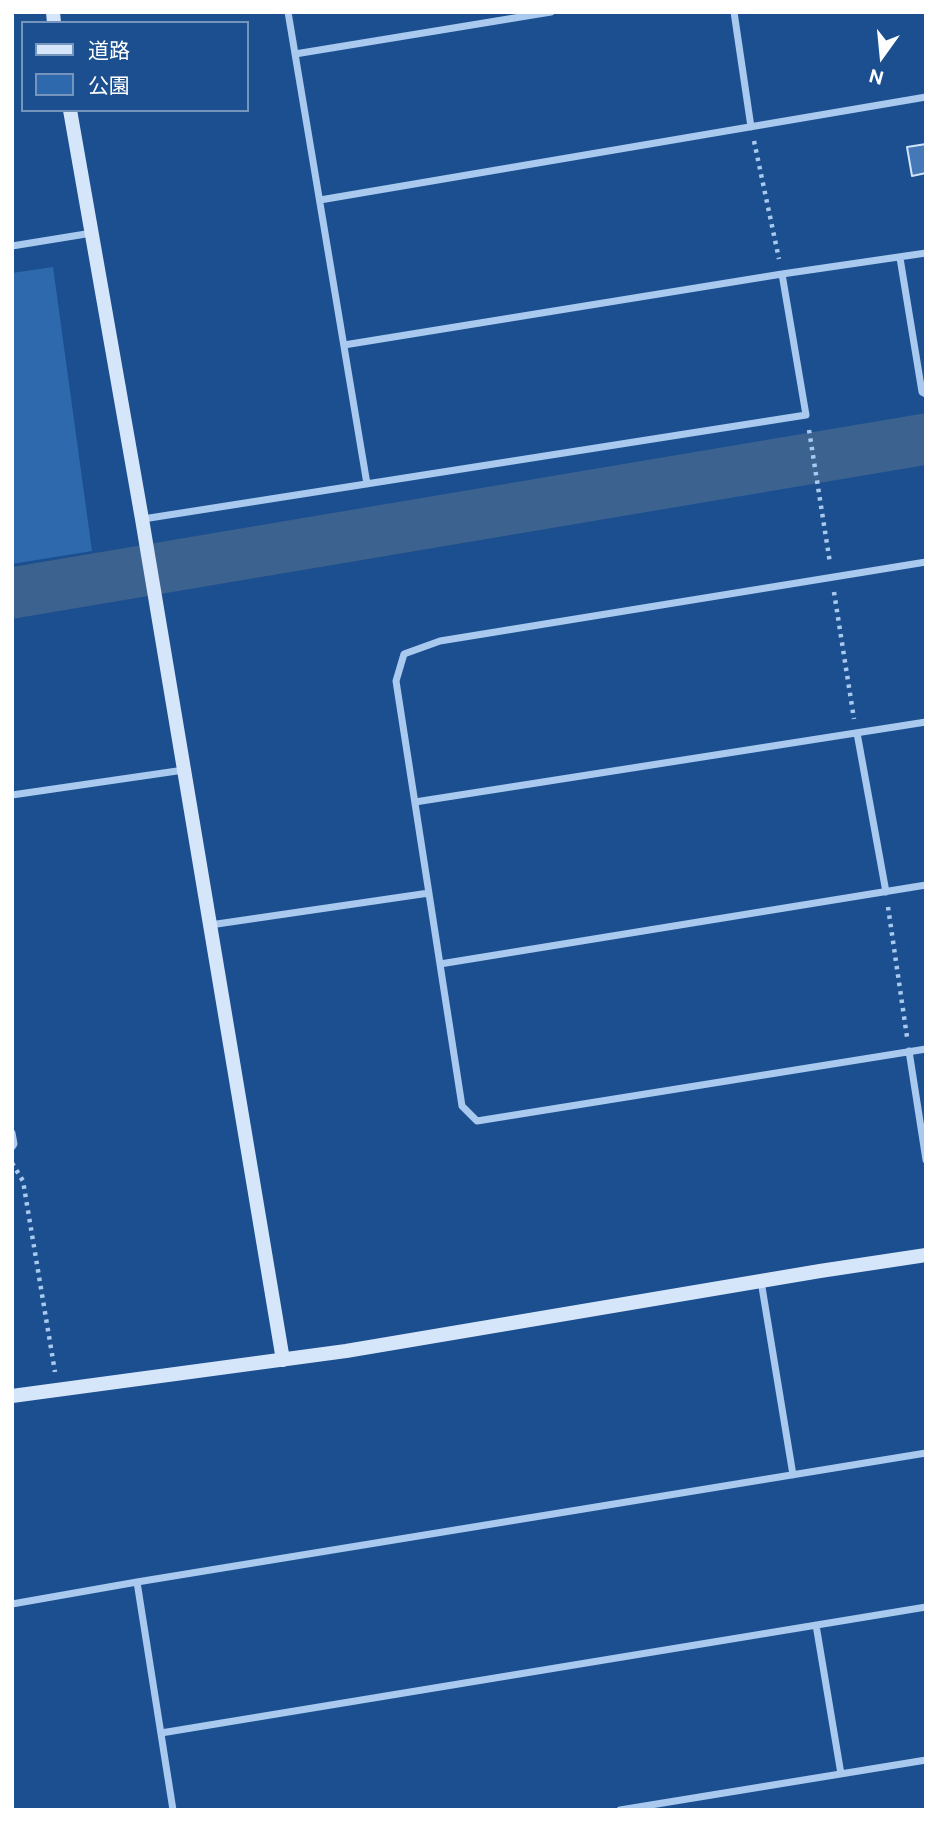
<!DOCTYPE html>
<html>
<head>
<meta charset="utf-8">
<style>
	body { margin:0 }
	#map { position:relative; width:938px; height:1822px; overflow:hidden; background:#1b4f8f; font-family:"DM Sans","Noto Sans JP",sans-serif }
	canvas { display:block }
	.frame { position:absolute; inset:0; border:14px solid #fff; pointer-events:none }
	.legend { position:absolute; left:21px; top:21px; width:228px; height:91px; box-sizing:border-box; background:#1b4f8f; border:2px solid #7695bc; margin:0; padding:9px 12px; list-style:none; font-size:21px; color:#fff }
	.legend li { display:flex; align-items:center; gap:14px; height:35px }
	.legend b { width:35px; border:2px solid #7695bc }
	.north { position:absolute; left:847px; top:21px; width:70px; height:70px; -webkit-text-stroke:5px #1b4f8f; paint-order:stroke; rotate:195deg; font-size:19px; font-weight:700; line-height:28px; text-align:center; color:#fff }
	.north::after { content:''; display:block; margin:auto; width:24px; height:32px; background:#fff; clip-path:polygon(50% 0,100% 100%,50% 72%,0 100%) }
</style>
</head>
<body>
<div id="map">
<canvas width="938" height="1822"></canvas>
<div class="frame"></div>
<ul class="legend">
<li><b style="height:9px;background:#d6e6fa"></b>道路</li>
<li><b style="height:19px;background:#2e69ad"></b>公園</li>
</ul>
<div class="north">N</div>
</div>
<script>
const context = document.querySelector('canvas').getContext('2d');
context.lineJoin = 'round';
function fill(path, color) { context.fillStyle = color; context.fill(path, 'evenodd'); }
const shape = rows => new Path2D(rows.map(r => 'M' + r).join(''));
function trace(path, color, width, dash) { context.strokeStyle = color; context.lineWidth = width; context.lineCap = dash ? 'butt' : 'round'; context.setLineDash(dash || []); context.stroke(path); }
fill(shape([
	[53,267,92,551,12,564,12,273]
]), '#2e69ad');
trace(shape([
	[12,593,926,439]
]), '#3c6290', 51);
const building = shape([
	[926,144,926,173,912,176,907,147,926,144]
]);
fill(building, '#4478b7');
trace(building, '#cfe3fa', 2);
trace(shape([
	[754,141,779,259],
	[809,430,830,563],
	[834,592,854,719],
	[888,907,907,1037],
	[12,1163,23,1181,55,1372]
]), '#a9c9ee', 4.5, [3.5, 5]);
trace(shape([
	[288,12,367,484],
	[734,12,751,127],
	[295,54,551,12],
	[320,200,926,97],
	[12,246,92,233],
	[900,258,922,392,926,394],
	[344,345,782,274,926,253],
	[143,519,806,415,782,274],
	[926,562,440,641,404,654,396,681,462,1106,477,1121,926,1049],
	[857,733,886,892],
	[12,795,184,770],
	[415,802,926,722],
	[210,925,429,893],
	[440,964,926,885],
	[909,1051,926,1160],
	[12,1133,14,1144,12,1147],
	[761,1281,793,1475],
	[137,1582,173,1810],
	[12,1604,137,1582,926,1453],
	[816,1625,841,1774],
	[161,1733,926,1607],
	[620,1810,926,1760]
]), '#a9c9ee', 7);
trace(shape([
	[53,12,54,23],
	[70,110,142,519,283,1360],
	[12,1396,346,1351,820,1271,926,1255]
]), '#d6e6fa', 14);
</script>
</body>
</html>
